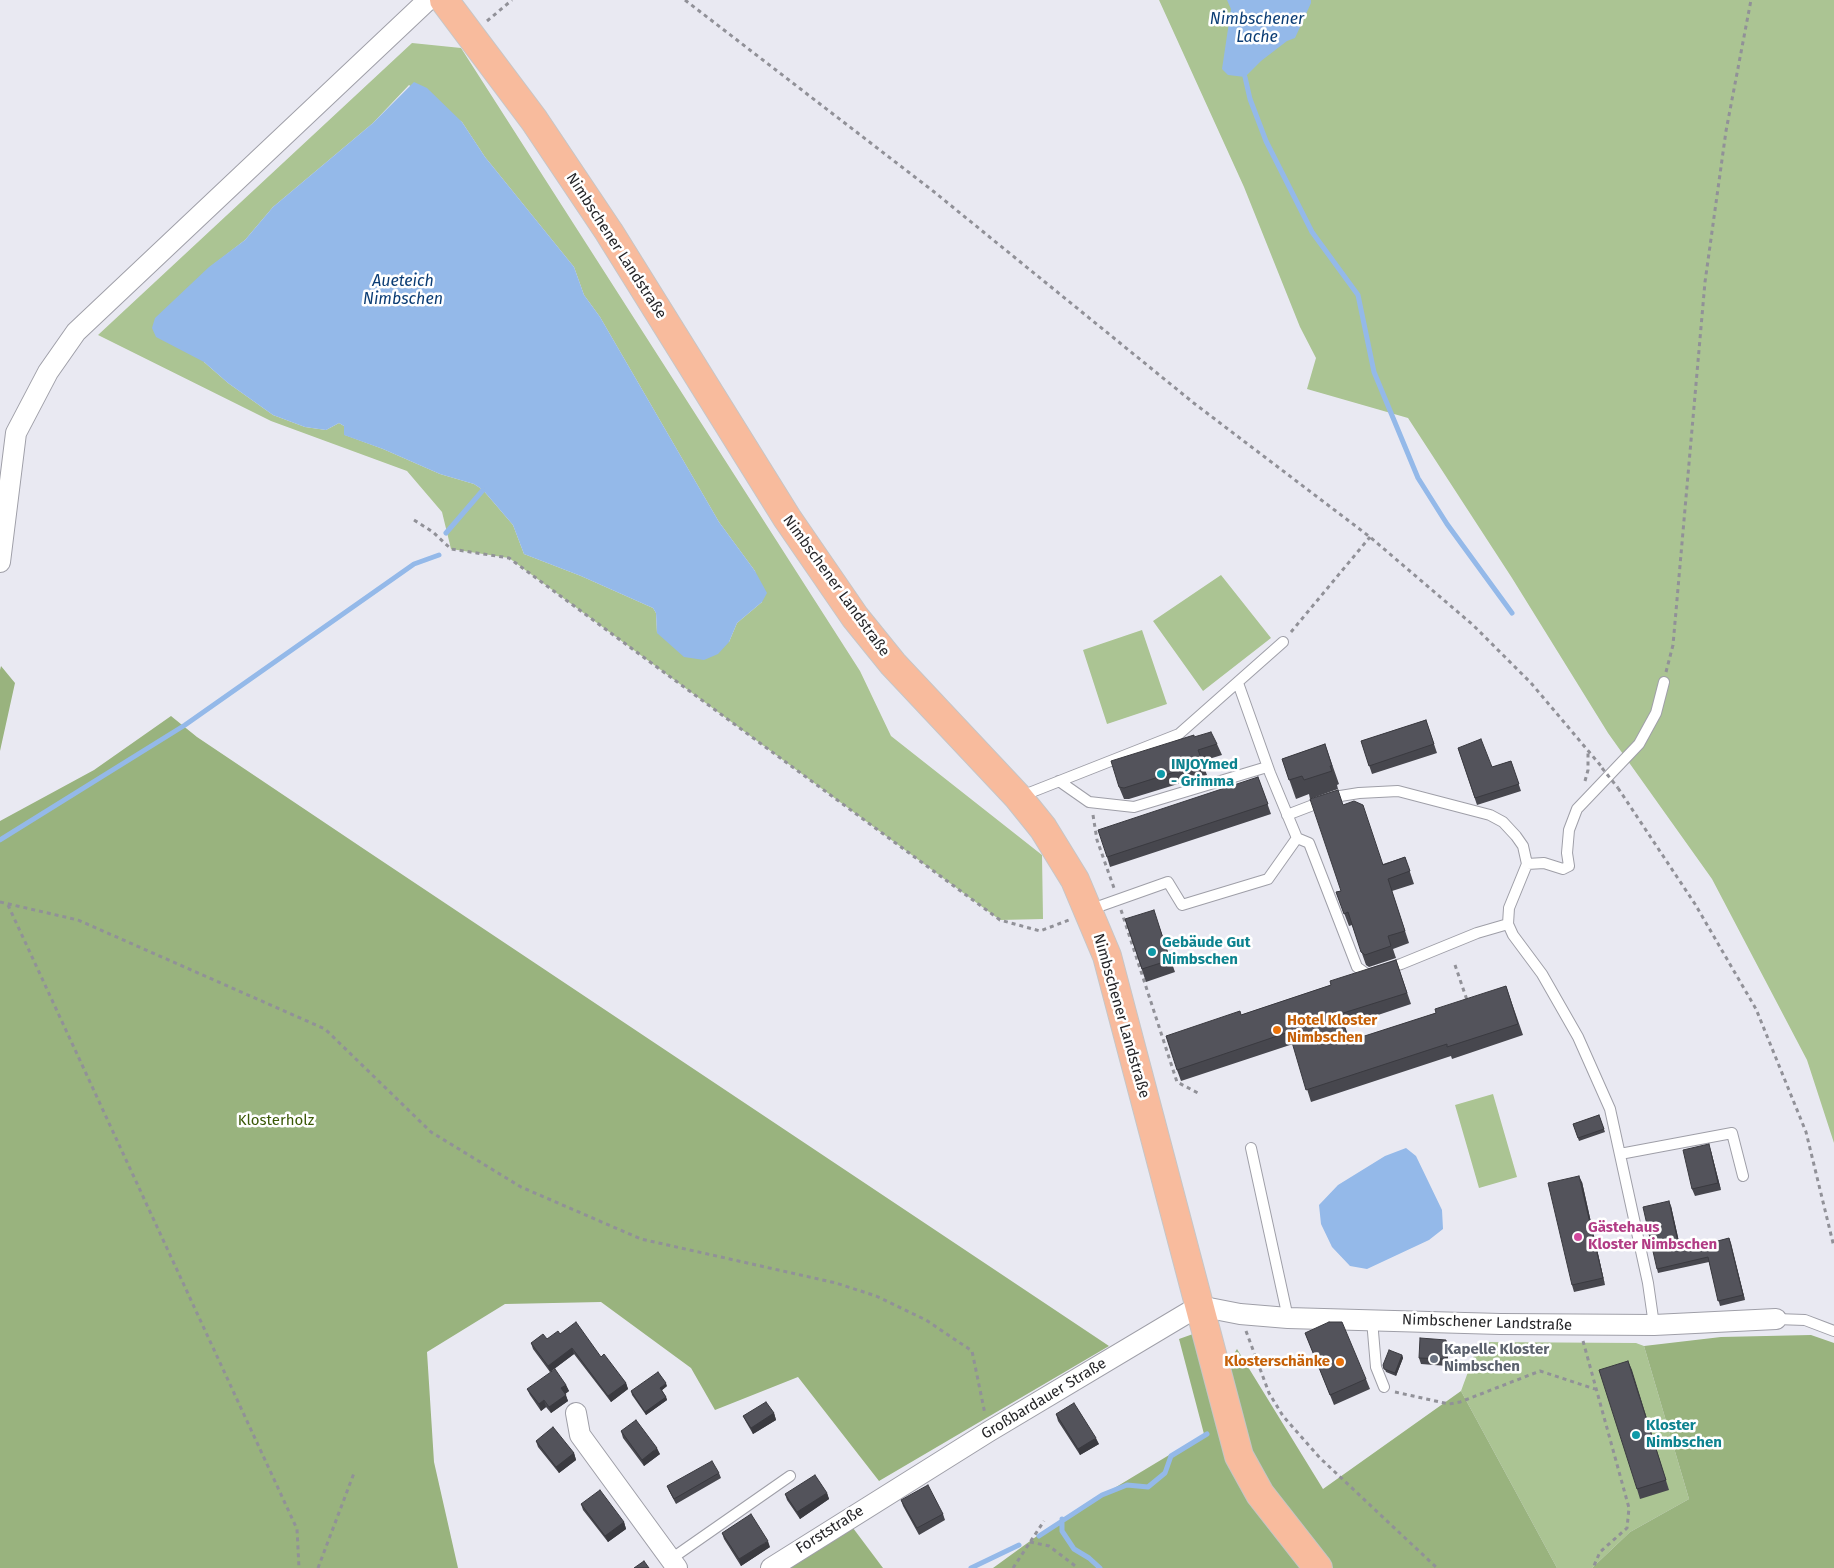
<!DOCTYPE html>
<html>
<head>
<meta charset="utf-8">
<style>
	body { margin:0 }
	canvas { display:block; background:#e9e9f2 }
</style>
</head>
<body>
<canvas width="1834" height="1568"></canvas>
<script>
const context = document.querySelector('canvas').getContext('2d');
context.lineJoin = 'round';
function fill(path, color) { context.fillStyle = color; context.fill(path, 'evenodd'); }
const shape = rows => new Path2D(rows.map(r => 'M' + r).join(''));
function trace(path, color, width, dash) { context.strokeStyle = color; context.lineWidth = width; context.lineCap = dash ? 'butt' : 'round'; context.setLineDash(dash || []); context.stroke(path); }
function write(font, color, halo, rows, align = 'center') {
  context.font = font + ' "Fira Sans",sans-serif'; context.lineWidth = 5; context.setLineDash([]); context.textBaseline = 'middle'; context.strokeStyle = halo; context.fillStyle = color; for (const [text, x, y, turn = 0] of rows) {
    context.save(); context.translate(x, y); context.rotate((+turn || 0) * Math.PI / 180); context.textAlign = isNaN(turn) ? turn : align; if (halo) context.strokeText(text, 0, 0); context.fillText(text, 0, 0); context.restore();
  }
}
fill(shape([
	[1159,0,1834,0,1834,1143,1807,1060,1712,879,1608,733,1512,578,1408,418,1307,389,1316,358,1300,327,1244,187],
	[412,43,461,48,860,671,891,736,1042,855,1043,919,1000,920,509,558,451,549,442,512,407,471,271,421,98,335],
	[409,85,462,122,485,157,574,267,584,295,600,317,719,522,755,571,762,602,737,623,729,642,657,633,656,613,653,608,581,576,524,554,513,525,483,490,474,484,440,474,383,449,345,435,344,426,339,423,326,430,305,427,273,415,228,383,204,362,209,268,245,240,273,207,373,123],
	[1221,575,1271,638,1203,691,1153,621],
	[1142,630,1167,704,1107,724,1083,650],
	[1493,1094,1517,1177,1479,1188,1455,1105],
	[1479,1342,1636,1343,1644,1346,1689,1499,1630,1532,1592,1568,1557,1568,1461,1391]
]), '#abc493');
fill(shape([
	[1,666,15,683,0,751,0,670],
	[171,716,197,737,361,847,1109,1346,879,1481,798,1377,715,1410,691,1368,601,1302,505,1304,427,1352,434,1462,458,1568,0,1568,0,821,94,770],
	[1193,1334,1207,1371,1306,1568,993,1568,1048,1528,1204,1434,1179,1339],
	[1811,1335,1834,1343,1834,1568,1592,1568,1630,1532,1689,1499,1644,1346,1721,1337],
	[1237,1349,1323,1489,1461,1391,1557,1568,1330,1568,1267,1489,1231,1398,1230,1360],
	[853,1528,883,1568,787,1568]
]), '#99b37e');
fill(shape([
	[1227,0,1311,0,1311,3,1295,38,1287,41,1261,61,1245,77,1228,75,1222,69,1231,9],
	[414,82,427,88,462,122,485,157,574,267,584,295,600,317,719,522,755,571,767,593,762,602,737,623,729,642,718,654,704,660,684,657,657,633,656,613,653,608,581,576,524,554,513,525,483,490,474,484,440,474,383,449,344,435,344,426,339,423,326,430,305,427,273,415,228,383,204,362,156,337,152,328,155,318,209,267,245,240,273,207,373,123],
	[1406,1148,1416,1156,1442,1210,1443,1229,1429,1240,1367,1269,1350,1266,1332,1247,1321,1224,1319,1205,1338,1185,1385,1156]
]), '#94b9e9');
trace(shape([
	[1245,77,1250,99,1266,141,1312,232,1358,295,1374,372,1418,478,1447,524,1512,613],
	[446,533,483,490],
	[0,840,185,725,414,564,439,555],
	[1062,1519,1062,1531,1074,1549,1089,1558,1100,1568],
	[1039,1536,1102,1495,1127,1485,1148,1487,1165,1473,1171,1456,1207,1434],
	[971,1568,1019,1545]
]), '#94b9e9', 5);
const service = shape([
	[1238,683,1270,773,1297,838,1309,843,1357,967,1368,975,1401,964,1477,933,1508,924,1513,935,1542,974,1578,1037,1610,1109,1648,1283,1654,1325],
	[1059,781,1089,802,1134,807,1267,767],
	[1019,797,1179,734,1283,642],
	[1287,815,1334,797,1359,793,1398,791,1490,815,1503,822,1516,836,1523,846,1527,864,1509,908,1508,924],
	[1527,864,1544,863,1563,869,1569,866,1567,853,1569,830,1577,809,1639,744,1656,713,1664,682],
	[1089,910,1168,882,1182,905,1268,879,1297,838],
	[1251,1148,1288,1318],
	[1620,1154,1732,1133,1743,1176],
	[1776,1319,1805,1320,1834,1331],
	[1372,1320,1376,1367,1384,1387],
	[671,1559,790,1476]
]);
const minor = shape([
	[0,562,16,433,48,372,76,332,428,0],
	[576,1413,580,1435,677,1568],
	[771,1568,988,1432,1199,1306,1240,1314,1288,1318,1500,1324,1654,1325,1776,1319]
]);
const primary = shape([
	[444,0,534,120,609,232,787,518,855,617,893,664,1018,797,1043,828,1075,880,1107,956,1239,1456,1260,1494,1318,1568]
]);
trace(service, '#9f9fa8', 12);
trace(minor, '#9f9fa8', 22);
trace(primary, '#c6c6c7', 30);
trace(shape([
	[685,0,933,191,1195,404,1370,537,1473,625,1531,683,1601,766],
	[487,21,512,0],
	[414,520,433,532,451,549,509,558,1000,920,1040,931,1069,920],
	[1291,632,1370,537],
	[1666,672,1673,645,1705,282,1726,131,1751,0],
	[1585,781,1588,770,1588,751],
	[1618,788,1695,904,1756,1009,1806,1132,1834,1247],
	[1093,815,1097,840,1114,888],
	[0,902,78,920,325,1029,431,1132,521,1187,641,1239,836,1283,876,1296,926,1320,972,1351,985,1414],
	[8,905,297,1529,299,1568],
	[1121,910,1177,1082,1198,1093],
	[1455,965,1468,1003],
	[1246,1331,1269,1393,1283,1416,1320,1458,1437,1568],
	[1583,1341,1629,1508,1627,1528,1600,1552,1593,1568],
	[1395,1392,1449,1404,1460,1402,1540,1371,1595,1389],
	[1030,1542,1049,1546,1078,1568],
	[318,1568,354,1473],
	[1013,1568,1044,1521]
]), '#919198', 3, [4, 4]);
trace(service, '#fff', 10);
trace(minor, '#fff', 20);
trace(primary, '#f8bb9d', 28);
trace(shape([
	[1602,768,1618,788]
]), '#919198', 3, [4, 4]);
fill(shape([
	[1426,720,1437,753,1372,774,1361,741],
	[1194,737,1217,744,1222,755,1202,761,1207,775,1129,799,1124,799,1119,787],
	[1325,744,1339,784,1337,785,1338,789,1310,799,1309,794,1296,799,1282,759],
	[1458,748,1492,767,1511,761,1521,791,1477,805],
	[1258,777,1271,814,1110,867,1107,857],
	[1343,805,1383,864,1405,857,1414,884,1392,891,1409,943,1393,949,1396,958,1369,967,1366,965,1352,925,1349,926,1336,892,1341,891],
	[1125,919,1158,923,1175,972,1146,982],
	[1396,960,1411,1004,1345,1026,1350,1041,1436,1013,1506,986,1523,1035,1452,1059,1451,1056,1311,1102,1293,1044,1181,1081,1177,1070,1241,1015,1331,985],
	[1599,1115,1605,1132,1579,1141,1573,1124],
	[1711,1151,1721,1190,1695,1196,1692,1189],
	[1582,1182,1605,1285,1574,1292,1572,1285],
	[1671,1206,1681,1251,1729,1238,1745,1300,1720,1306,1709,1262,1658,1273,1657,1269],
	[1305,1333,1366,1379,1370,1389,1334,1405],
	[560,1334,601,1357,626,1383,628,1389,611,1402,574,1354,550,1372,533,1349,531,1343,547,1339],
	[1449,1347,1447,1366,1421,1364,1419,1358],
	[1402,1355,1403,1358,1396,1376,1386,1372,1383,1365],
	[1628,1361,1669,1490,1640,1499,1637,1489],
	[566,1385,569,1391,565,1394,568,1401,551,1413,546,1407,541,1411,530,1395,527,1389],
	[667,1386,662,1390,666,1397,667,1400,646,1415,632,1395,631,1391],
	[774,1413,776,1420,753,1434,746,1422,743,1416],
	[1056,1414,1099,1444,1080,1455,1058,1421],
	[621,1431,660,1454,644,1466,623,1438],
	[536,1441,574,1453,576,1460,559,1473,538,1447],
	[719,1473,721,1478,676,1504,669,1491,667,1486],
	[827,1493,829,1499,800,1519,787,1500,785,1494],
	[901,1500,943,1514,945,1520,919,1535,903,1506],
	[581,1504,624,1522,626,1529,608,1542,583,1510],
	[722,1533,770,1547,741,1566,724,1539]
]), '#47474e');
fill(shape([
	[1709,1144,1711,1151,1721,1190,1718,1183],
	[1579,1176,1582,1182,1605,1285,1603,1278],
	[1669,1201,1671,1206,1682,1255,1680,1251],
	[1729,1238,1731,1243,1745,1300,1743,1295],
	[1446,1340,1449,1347,1447,1366,1445,1359],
	[572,1348,574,1354,550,1372,548,1366],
	[1402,1355,1403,1358,1396,1376,1395,1373],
	[1628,1361,1632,1370,1669,1490,1666,1480],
	[626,1383,628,1389,611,1402,608,1396],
	[666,1383,667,1386,661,1391,660,1388],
	[566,1385,569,1391,564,1395,561,1388],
	[566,1395,568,1401,551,1413,549,1407],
	[666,1397,667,1400,646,1415,645,1412],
	[544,1400,546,1407,541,1411,539,1404],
	[774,1413,776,1420,753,1434,751,1428],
	[1096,1438,1099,1444,1080,1455,1078,1449],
	[657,1448,660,1454,644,1466,642,1460],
	[574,1453,576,1460,559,1473,556,1467],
	[827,1493,829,1499,800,1519,797,1512],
	[624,1522,626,1529,608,1542,605,1536],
	[768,1541,770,1547,741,1566,739,1559]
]), '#3a3a40');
const building = shape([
	[1426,720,1434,744,1369,766,1361,741,1426,720],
	[1211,732,1217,744,1198,750,1203,763,1124,788,1119,787,1111,761,1194,735,1194,737,1211,732],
	[1481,739,1492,767,1511,761,1519,784,1475,798,1458,748,1481,739],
	[1325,744,1332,766,1330,766,1332,771,1304,780,1302,776,1289,780,1282,759,1325,744],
	[1258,777,1268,804,1107,857,1098,830,1258,777],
	[1338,790,1343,805,1354,801,1363,805,1383,865,1405,857,1410,871,1388,879,1405,931,1388,936,1391,946,1365,955,1361,952,1348,912,1344,914,1336,892,1341,891,1310,799,1338,790],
	[1154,910,1170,960,1142,969,1125,919,1154,910],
	[1396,960,1407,993,1340,1014,1349,1041,1436,1013,1435,1009,1506,986,1518,1024,1447,1047,1447,1044,1306,1090,1289,1032,1177,1070,1166,1036,1240,1011,1241,1015,1331,985,1330,981,1396,960],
	[1599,1115,1604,1129,1578,1138,1573,1124,1599,1115],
	[1709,1144,1718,1183,1692,1189,1683,1150,1709,1144],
	[1579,1176,1603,1278,1572,1285,1548,1183,1579,1176],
	[1669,1201,1680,1251,1729,1238,1743,1295,1718,1301,1708,1257,1657,1269,1643,1207,1669,1201],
	[576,1322,601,1357,604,1354,626,1383,608,1396,572,1348,548,1366,531,1343,543,1334,547,1339,558,1331,560,1334,576,1322],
	[1329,1322,1342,1322,1366,1379,1330,1395,1305,1333,1329,1322],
	[1420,1338,1446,1340,1445,1359,1419,1358,1420,1338],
	[1389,1350,1402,1355,1395,1373,1384,1369,1383,1365,1389,1350],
	[1628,1361,1666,1480,1637,1489,1599,1370,1628,1361],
	[555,1369,566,1385,561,1388,566,1395,549,1407,544,1400,539,1404,527,1389,555,1369],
	[658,1372,666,1383,660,1388,666,1397,645,1412,631,1391,658,1372],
	[766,1402,774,1413,751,1428,743,1416,766,1402],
	[1074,1403,1096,1438,1078,1449,1056,1414,1074,1403],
	[636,1420,657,1448,642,1460,621,1431,636,1420],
	[553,1427,574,1453,556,1467,536,1441,553,1427],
	[712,1461,719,1473,674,1499,667,1486,712,1461],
	[815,1475,827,1493,797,1512,785,1494,815,1475],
	[928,1485,943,1514,917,1528,901,1500,928,1485],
	[600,1490,624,1522,605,1536,581,1504,600,1490],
	[751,1514,768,1541,739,1559,722,1533,751,1514],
	[644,1561,649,1568,634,1568,644,1561]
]);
fill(building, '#53535b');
trace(building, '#3a3a40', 1);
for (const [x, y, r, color] of [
	[1161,774,5,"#0f9aa8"],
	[1152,952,5,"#0f9aa8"],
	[1277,1030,5,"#e8710a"],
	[1578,1237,5,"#d1479c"],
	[1434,1359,5,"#6b7280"],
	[1340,1362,5,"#e8710a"],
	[1636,1435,5,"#0f9aa8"]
]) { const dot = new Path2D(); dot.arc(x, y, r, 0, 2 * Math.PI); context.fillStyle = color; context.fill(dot); trace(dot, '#fff', 2); }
write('15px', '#252528', '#fff', [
	["Nimbschener Landstraße",616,246,57],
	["Nimbschener Landstraße",836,586,54],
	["Nimbschener Landstraße",1121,1016,74],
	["Nimbschener Landstraße",1487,1323,2],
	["Großbardauer Straße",1044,1399,-31],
	["Forststraße",830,1530,-32]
]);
write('bold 15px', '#0d838f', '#fff', [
	["INJOYmed",1171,765],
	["- Grimma",1171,782],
	["Gebäude Gut",1162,943],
	["Nimbschen",1162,960],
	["Kloster",1646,1426],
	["Nimbschen",1646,1443]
], 'left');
write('bold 15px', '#c56008', '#fff', [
	["Hotel Kloster",1287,1021],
	["Nimbschen",1287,1038],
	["Klosterschänke",1330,1362,"right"]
], 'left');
write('15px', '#3a5906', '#fff', [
	["Klosterholz",276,1121]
]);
write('bold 15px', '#b23c85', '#fff', [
	["Gästehaus",1588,1228],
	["Kloster Nimbschen",1588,1245]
], 'left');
write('bold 15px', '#5b616d', '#fff', [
	["Kapelle Kloster",1444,1350],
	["Nimbschen",1444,1367]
], 'left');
write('italic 16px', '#0b3d75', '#fff', [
	["Nimbschener",1257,20],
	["Lache",1257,38],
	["Aueteich",403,282],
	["Nimbschen",403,300]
]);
</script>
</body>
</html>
